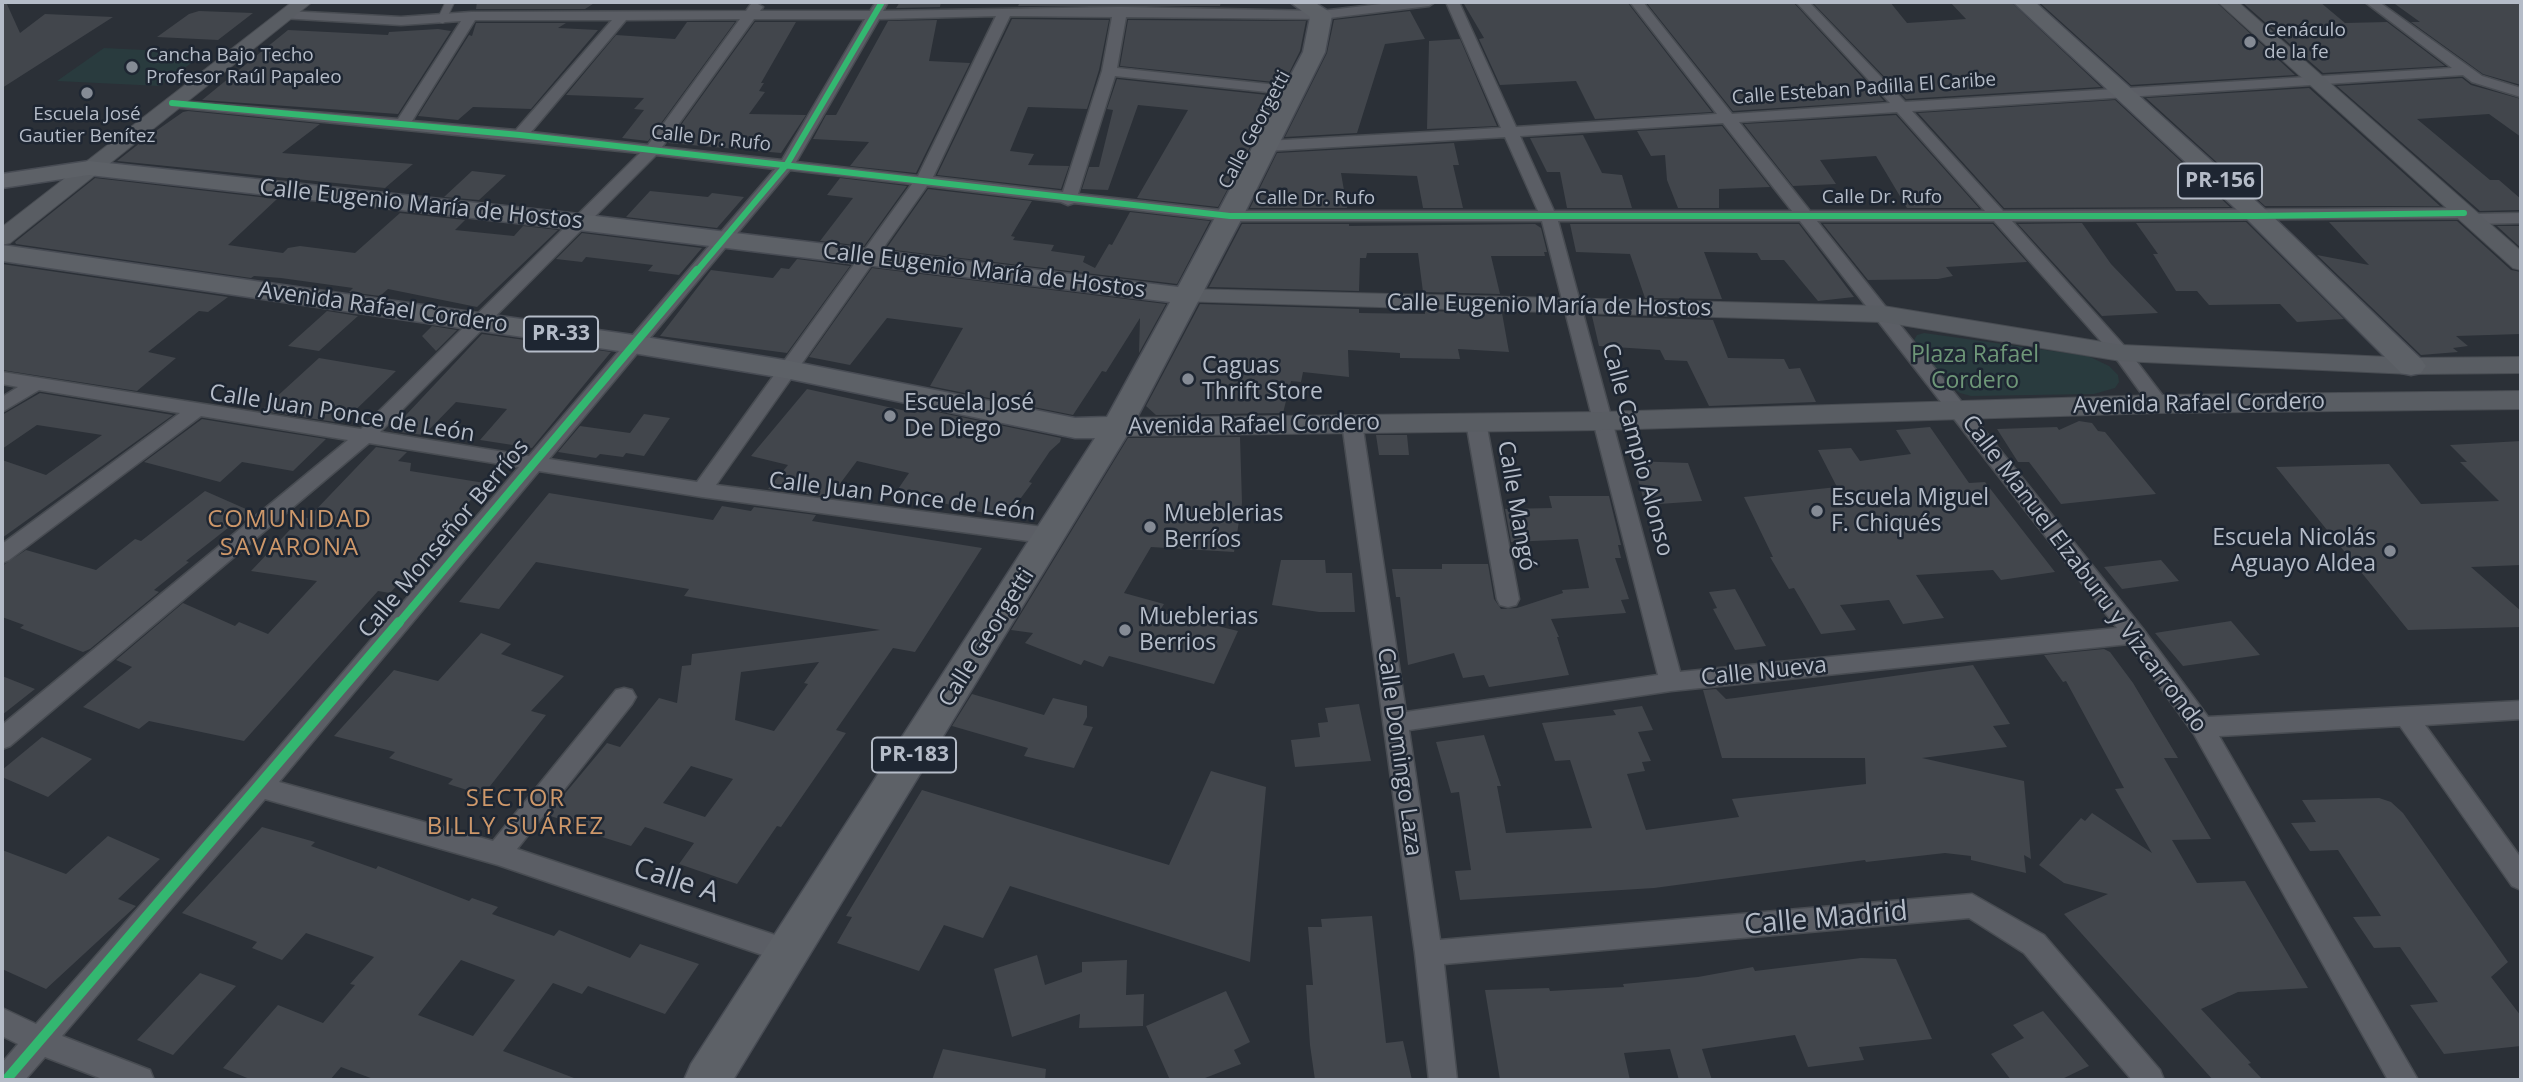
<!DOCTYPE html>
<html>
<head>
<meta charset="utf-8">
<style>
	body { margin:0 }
	#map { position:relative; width:2523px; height:1082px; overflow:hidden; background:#2b3037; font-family:"Open Sans",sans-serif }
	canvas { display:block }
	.frame { position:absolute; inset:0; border:4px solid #b5bcc8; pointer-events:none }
</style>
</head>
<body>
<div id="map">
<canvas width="2523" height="1082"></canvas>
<div class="frame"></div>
</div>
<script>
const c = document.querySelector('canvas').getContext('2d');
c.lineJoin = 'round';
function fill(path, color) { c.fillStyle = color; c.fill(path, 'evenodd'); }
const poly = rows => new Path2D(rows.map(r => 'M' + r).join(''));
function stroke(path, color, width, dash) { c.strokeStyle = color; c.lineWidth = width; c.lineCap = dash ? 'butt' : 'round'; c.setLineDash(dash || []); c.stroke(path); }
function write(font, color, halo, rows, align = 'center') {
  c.font = font + ' "Open Sans",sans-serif'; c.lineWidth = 5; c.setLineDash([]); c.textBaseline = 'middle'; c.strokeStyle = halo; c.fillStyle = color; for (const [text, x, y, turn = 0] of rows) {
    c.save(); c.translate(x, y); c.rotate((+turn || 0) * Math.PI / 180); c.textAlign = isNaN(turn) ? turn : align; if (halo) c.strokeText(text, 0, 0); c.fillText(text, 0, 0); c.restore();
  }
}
fill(poly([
	[104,48,205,53,160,86,57,81],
	[1924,333,2088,356,2109,366,2118,375,2119,382,2115,388,2094,394,1971,396,1960,393,1944,381,1914,340,1917,335]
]), '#293b3e');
fill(poly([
	[2,2,6,2,20,33,45,14,113,17,2,88],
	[477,2,596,2,585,9,476,9],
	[900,2,941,2,940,7,896,8],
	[1020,2,1221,2,1220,6,1018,6],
	[1544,2,1627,2,1712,112,1595,119,1576,81,1500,85,1479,39,1484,38,1464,4],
	[1646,2,1793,2,1884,101,1733,111],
	[1812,2,1890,2,1907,23,1966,19,1950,2,2011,2,2101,87,1906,99],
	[2039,2,2216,2,2295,75,2131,85],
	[2242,2,2320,2,2345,23,2387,22,2445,66,2323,73],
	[2468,2,2521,2,2521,85,2483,74,2411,22,2420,22,2395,4],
	[199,11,253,13,218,40,157,37,189,14],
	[1410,11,1425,39,1385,44,1357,133,1285,137,1327,53,1334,20],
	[1012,19,1109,20,1099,70,1087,109,1028,107,1010,151,1034,154,1028,165,1069,166,1061,189,937,175],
	[937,20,929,61,970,63,916,173,850,166,869,142,813,139,826,115,836,115,888,21],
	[1128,20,1306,21,1300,51,1284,83,1120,66],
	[687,22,735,22,648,141,622,138,644,110,634,109,644,98,566,95,616,35,675,39],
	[755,22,796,22,761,83,764,83,759,91,765,92,749,114,806,115,781,153,668,143],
	[476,23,566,23,558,28,598,30,531,109,473,107,458,120,418,116,469,35,472,36],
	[438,29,451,31,398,114,202,100,288,30,388,35,389,32],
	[1460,39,1497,126,1427,129,1429,41],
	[2462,78,2471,85,2521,99,2521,137,2489,114,2417,119,2490,180,2499,180,2521,199,2521,210,2480,211,2337,86],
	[1117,79,1277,96,1218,207,1137,198,1188,110,1138,105,1108,190,1082,189,1089,167,1099,167,1113,110,1107,109],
	[2309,88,2440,206,2265,206,2146,98],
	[2115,100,2230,207,2004,208,1918,113],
	[188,111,320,124,282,153,413,164,385,188,117,161,150,135,183,112],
	[1896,115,1979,208,1907,208,1876,156,1820,160,1836,184,1793,186,1744,124],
	[1722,126,1770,187,1719,189,1719,208,1678,208,1667,180,1665,155,1651,156,1637,131],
	[1583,135,1602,173,1622,175,1632,208,1567,208,1560,172,1547,172,1530,138],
	[1454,143,1459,165,1453,165,1463,208,1423,208,1417,176,1341,173,1347,208,1250,208,1277,153],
	[472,171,506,175,479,200,444,197],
	[95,178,277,199,228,245,283,253,288,248,300,246,355,253,400,213,465,220,455,230,514,236,523,226,558,230,477,307,388,289,380,296,349,292,353,288,281,278,254,276,251,278,16,244,15,242],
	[840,178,907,186,864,246,820,241,853,198,827,195],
	[928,189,1032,201,1011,236,1015,237,1013,240,1054,245,1051,251,1085,256,1083,262,1095,268,1109,244,1112,245,1130,212,1210,221,1177,284,886,249],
	[650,191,708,197,712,193,744,197,717,228,626,217],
	[2457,221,2511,270,2521,272,2521,334,2456,336,2468,346,2453,348,2458,352,2421,355,2317,255,2369,265,2329,222],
	[2246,222,2247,223,2344,319,2297,322,2280,304,2209,305,2197,291,2176,291,2153,254,2158,254,2136,223],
	[2082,223,2111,264,2158,313,2102,316,2018,224],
	[1242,224,1349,224,1349,226,1535,224,1541,228,1547,252,1544,252,1545,256,1491,256,1500,294,1423,292,1418,253,1367,253,1366,258,1360,258,1359,291,1209,287],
	[1570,224,1799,224,1854,297,1818,301,1784,260,1761,260,1757,253,1704,252,1722,299,1645,298,1630,254,1576,252],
	[1823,224,1993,224,2027,262,1946,267,1953,276,1938,279,1868,280],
	[2497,226,2521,226,2521,248],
	[582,233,702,248,679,275,648,271,653,265,586,257,582,262,556,259],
	[797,259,850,266,787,353,660,336,711,270,773,278,781,268,789,269],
	[2,264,228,297,208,312,199,311,148,352,176,358,137,391,2,370],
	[872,268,1166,304,1139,353,1140,318,1106,372,1102,371,1073,415,930,386,963,328,887,318,850,365,809,357],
	[1200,304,1359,309,1359,313,1425,314,1425,311,1502,313,1509,352,1458,349,1460,359,1400,358,1400,353,1348,350,1349,377,1303,372,1301,382,1291,381,1283,413,1156,415,1146,406],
	[327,311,358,316,319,351,288,346],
	[1592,316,1713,320,1728,358,1784,359,1789,369,1800,368,1816,402,1709,406,1687,361,1665,360,1660,350,1599,346],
	[432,326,457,330,436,351,422,336],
	[482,334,611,352,532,448,480,440,507,409,456,402,424,435,391,431],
	[319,358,396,371,342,423,261,411],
	[807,389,915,413,918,408,1061,438,1060,442,1050,451,1029,482,1032,483,1006,518,896,492,909,473,857,461,830,497,768,489,788,465,751,456],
	[40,393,173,415,2,538,2,460,46,475,102,435,37,425,2,449,2,415],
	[644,414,670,418,644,456,626,453,623,457,600,454,596,458,558,452,580,426,630,433],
	[202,419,244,426,326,439,293,471,242,462,220,482,144,462],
	[2079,421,2092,423,2098,431,2105,432,2156,494,2061,504,2029,462,2018,462,1997,429,2057,427,2059,430],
	[1930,427,1969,483,1985,482,2055,572,2001,580,1993,570,1916,575,1944,618,1903,624,1889,600,1840,605,1856,630,1821,634,1794,588,1789,589,1770,557,1773,557,1744,497,1837,487,1818,450,1851,448,1860,461,1911,454,1896,430],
	[1376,435,1407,435,1409,455,1379,455],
	[1240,437,1242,503,1234,552,1151,547,1124,593,1164,604,1159,612,1238,631,1214,684,1109,656,1103,667,1084,660,1081,665,1025,643,1033,633,1011,630,1128,438],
	[2521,441,2521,565,2471,567,2521,611,2521,627,2408,630,2276,467,2389,464,2421,504,2499,501,2460,462,2467,462,2450,445],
	[376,447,407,452,398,461,411,463,410,471,485,483,458,515,471,517,449,543,445,543,413,581,402,580,390,593,378,591,244,741,149,721,139,729,83,707,132,667,116,660,183,603,235,626,239,622,268,634,317,581,251,571,302,517,308,518],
	[1633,461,1688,463,1702,501,1645,505],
	[205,491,255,513,232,530,228,528,186,561,189,562,154,590,159,592,90,649,83,652,20,628,24,625,2,617,2,566,26,550,96,570,135,539,141,541],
	[549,493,713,520,722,506,751,511,754,507,816,515,812,521,982,548,915,652,893,648,836,730,846,733,781,827,777,826,737,884,679,864,694,843,645,827,631,846,589,833,592,829,547,815,607,743,620,747,659,698,677,703,682,666,691,665,692,654,880,630,684,596,689,589,536,562,499,609,459,602],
	[819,662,804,683,808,684,774,731,735,720,741,672],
	[691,766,733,779,705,817,663,803],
	[1549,496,1609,496,1621,545,1618,545,1621,558,1615,558,1629,599,1621,600,1626,613,1551,619,1559,637,1557,637,1569,675,1489,687,1484,675,1463,678,1454,653,1408,665,1400,597,1396,597,1392,569,1442,569,1442,564,1488,564,1494,599,1501,609,1517,608,1563,593,1562,590,1589,588,1578,539,1511,542,1505,509,1552,508],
	[1281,560,1325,560,1326,573,1352,573,1355,612,1319,612,1272,605],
	[2161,560,2179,581,2122,589,2104,567],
	[1735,589,1766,646,1735,650,1713,609,1717,608,1709,592],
	[2231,621,2260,655,2183,666,2155,633],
	[481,633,511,644,501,654,564,676,531,711,546,715,483,795,448,784,453,779,389,758,395,752,334,736,394,670,438,681],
	[2104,649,2110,652,2133,683,2178,758,2164,758,2211,839,2172,840,2197,883,2245,881,2308,988,2238,992,2201,1009,2251,1063,2248,1064,2263,1080,2213,1080,2064,914,2108,894,2064,883,2039,865,2081,818,2085,821,2092,813,2152,853,2115,789,2124,788,2066,681,2063,682,2044,655],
	[1973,665,2010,724,1993,726,2007,747,1922,758,2024,781,2031,859,2024,855,2026,873,1971,860,1971,856,1945,853,1866,862,1865,860,1654,888,1460,900,1455,871,1471,870,1459,792,1451,793,1436,742,1484,735,1501,786,1497,786,1506,833,1592,828,1570,760,1555,761,1542,723,1616,715,1613,710,1642,706,1653,730,1638,732,1651,761,1642,762,1645,771,1627,774,1646,830,1739,817,1732,799,1866,784,1865,758,1722,758,1703,690,1716,689,1726,699,1735,698],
	[2,676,35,689,2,715],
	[972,694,1044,715,1053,698,1087,706,1087,717,1083,725,1093,727,1074,768,1024,756,1028,748,952,726],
	[1359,704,1371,761,1295,767,1291,740,1320,737,1318,723,1328,722,1325,708],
	[42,737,92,759,48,797,2,777,2,770],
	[1211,771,1266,787,1250,962,1010,886,983,938,944,925,919,971,837,943,852,917,846,916,922,790,1169,865],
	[2379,798,2391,802,2403,813,2508,962,2491,977,2521,1016,2521,1046,2444,1054,2410,1005,2438,1002,2400,947,2374,948,2353,917,2381,916,2338,850,2310,851,2291,823,2316,822,2302,800],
	[262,827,315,842,311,846,376,869,378,866,469,901,472,898,498,907,492,914,554,936,559,930,630,958,640,944,699,964,665,1014,588,986,582,994,553,983,503,1051,574,1078,573,1080,376,1080,341,1067,330,1080,252,1080,223,1068,278,1005,323,1023,355,985,350,984,374,957,306,933,282,960,252,948,257,942,182,913],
	[461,960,515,980,473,1036,418,1015],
	[108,836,160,859,118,899,136,906,46,989,2,969,2,850,66,874],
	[1372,916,1386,1043,1403,1041,1412,1080,1315,1080,1310,1045,1306,985,1313,985,1308,927,1322,927,1321,919],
	[1037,955,1045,985,1082,972,1082,962,1127,960,1126,995,1144,994,1143,1026,1079,1028,1080,1014,1012,1037,994,969],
	[1861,958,1896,959,1932,1039,1859,1047,1864,1060,1808,1067,1795,1035,1702,1049,1712,1080,1679,1080,1670,1049,1624,1053,1630,1080,1500,1080,1485,990,1549,988,1550,991,1624,987,1623,984,1698,977,1753,967,1755,971],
	[200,973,236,986,173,1055,137,1040],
	[1226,991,1250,1042,1234,1050,1241,1064,1200,1080,1170,1080,1146,1026],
	[2043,1011,2089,1066,2060,1080,2011,1080,1991,1054,2024,1038,2013,1025],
	[943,1049,1046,1069,1045,1080,932,1080]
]), '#42464c');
const lane = poly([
	[442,19,450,2]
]);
const street = poly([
	[876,2,888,2,883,11,1120,7,1321,11,1398,2,1435,2,1429,6,1321,19,1126,17,1117,68,1296,87,1303,91,1296,95,1115,76,1078,194,1230,211,1538,211,1505,137,1266,151,1258,146,1266,141,1501,128,1446,2,1459,2,1516,127,1717,114,1630,2,1643,2,1732,114,1890,103,1796,2,1809,2,1905,102,2452,68,2365,2,2379,2,2482,76,2521,88,2521,97,2472,82,2463,75,1912,111,2003,211,2464,208,2470,210,2471,214,2521,213,2521,223,2471,224,2465,222,2464,218,2012,221,2127,349,2169,404,2166,408,2159,410,2152,408,2115,357,1994,221,1817,221,2143,629,2208,717,2521,701,2521,719,2425,725,2521,858,2521,890,2512,886,2400,726,2219,736,2418,1080,2388,1080,2194,734,2129,644,1671,691,1409,730,1440,940,1972,894,2044,935,2160,1070,2164,1080,2132,1080,2024,953,1969,918,1444,964,1457,1080,1429,1080,1415,953,1342,423,1345,418,1359,418,1362,423,1406,712,1658,675,1542,221,1230,221,1074,203,1068,205,1061,202,927,186,716,485,1051,528,1058,531,1061,536,1058,541,1051,544,702,497,539,471,279,782,493,841,616,690,624,688,632,690,636,697,632,704,517,849,799,943,802,952,799,961,789,964,498,865,265,799,62,1036,150,1070,154,1080,105,1080,45,1057,25,1080,2,1080,2,1063,18,1044,2,1036,2,1008,36,1024,251,780,519,467,369,443,10,746,2,749,2,725,348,440,201,416,9,560,2,563,2,544,180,413,39,390,2,412,2,397,18,387,2,384,2,372,361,429,640,153,172,107,165,103,167,100,398,119,461,21,401,25,281,18,281,12,286,11,401,17,471,12,746,11,751,4,756,3,763,7,760,11,870,11,876,2],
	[996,16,918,176,796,162,879,19,996,16],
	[1010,16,1112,17,1102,71,1063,192,933,177,1010,16],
	[740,19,648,145,531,132,626,20,740,19],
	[754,19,865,19,782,160,662,147,754,19],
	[475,20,612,20,516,130,412,121,475,20],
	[1897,112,1985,211,1810,211,1739,122,1897,112],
	[1723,123,1792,211,1554,211,1520,136,1723,123],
	[656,155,775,169,529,456,380,432,656,155],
	[790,170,912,184,697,482,549,459,790,170],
	[1558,221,1800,221,2117,628,1680,672,1558,221],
	[1476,416,1483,418,1486,422,1519,599,1516,605,1508,607,1500,605,1497,599,1466,422,1469,418,1476,416]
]);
const secondary = poly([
	[292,2,312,2,10,243,2,245,2,227,292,2],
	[2218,2,2238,2,2521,251,2521,270,2513,268,2218,2],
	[1187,289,1883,306,2121,345,2411,358,2521,357,2521,373,2411,374,2121,361,1883,322,1178,301,1175,296,1178,291,1187,289],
	[2521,391,2521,409,2159,413,1602,430,1117,436,1107,433,1103,427,1107,421,1117,418,1602,412,2159,395,2521,391]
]);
const primary = poly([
	[1290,2,1314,2,1328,11,1332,15,1325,52,1243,216,1132,427,733,1080,684,1080,691,1064,1095,438,1075,438,790,379,633,353,2,261,2,245,633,335,790,361,1075,418,1107,417,1170,302,579,230,89,175,2,188,2,174,89,161,579,214,1178,287,1303,52,1310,17,1290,2],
	[2013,2,2035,2,2267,211,2421,359,2426,366,2421,373,2411,375,2401,373,2249,221,2013,2]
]);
stroke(lane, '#484c52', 10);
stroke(street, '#484c52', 3);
stroke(secondary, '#484c52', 2);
stroke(primary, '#484c54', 3);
stroke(lane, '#5b5e65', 8);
fill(street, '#5b5e65');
fill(secondary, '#595d63');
fill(primary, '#5d6167');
stroke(poly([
	[172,103,520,135,1230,216,2258,216,2464,213],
	[696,272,787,164,882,2]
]), '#33b770', 6);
stroke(poly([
	[398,624,697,270]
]), '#33b770', 8);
stroke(poly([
	[6,1080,399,622]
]), '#33b770', 10);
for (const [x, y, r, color] of [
	[2250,42,7,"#858b95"],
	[132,67,7,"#858b95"],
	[87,93,7,"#858b95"],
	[1188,379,7,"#858b95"],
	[890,416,7,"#858b95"],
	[1817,511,7,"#858b95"],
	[1150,527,7,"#858b95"],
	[2390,551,7,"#858b95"],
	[1125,630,7,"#858b95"]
]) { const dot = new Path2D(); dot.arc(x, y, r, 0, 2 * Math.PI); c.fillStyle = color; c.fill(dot); stroke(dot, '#1e2632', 2.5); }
write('19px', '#b5bcc8', '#1e2632', [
	["Cenáculo",2264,31],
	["de la fe",2264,53],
	["Cancha Bajo Techo",146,56],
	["Profesor Raúl Papaleo",146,78],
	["Escuela José",87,115,"center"],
	["Gautier Benítez",87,137,"center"]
], 'left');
write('19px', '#b5bcc8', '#1e2632', [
	["Calle Esteban Padilla El Caribe",1864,89,-4],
	["Calle Georgetti",1255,130,-62],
	["Calle Dr. Rufo",711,139,6],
	["Calle Dr. Rufo",1882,198],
	["Calle Dr. Rufo",1315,199]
]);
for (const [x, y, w] of [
	[2220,181,84],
	[561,334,74],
	[914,755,84]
]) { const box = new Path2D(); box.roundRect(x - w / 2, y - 17.5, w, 35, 5); c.fillStyle = '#1e2632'; c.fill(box); stroke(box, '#b5bcc8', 2); }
write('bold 21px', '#b5bcc8', null, [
	["PR-156",2220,181],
	["PR-33",561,334],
	["PR-183",914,755]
]);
write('23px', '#b5bcc8', '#1e2632', [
	["Calle Eugenio María de Hostos",421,205,6],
	["Calle Eugenio María de Hostos",984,271,7],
	["Calle Eugenio María de Hostos",1549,306,1],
	["Avenida Rafael Cordero",383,308,8],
	["Avenida Rafael Cordero",2199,404,-1],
	["Calle Juan Ponce de León",342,414,9],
	["Avenida Rafael Cordero",1254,425,-1],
	["Calle Campio Alonso",1637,450,75],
	["Calle Juan Ponce de León",902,497,7],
	["Calle Mangó",1516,506,80],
	["Calle Monseñor Berríos",444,539,-50],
	["Calle Manuel Elzaburu y Vizcarrondo",2084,574,53],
	["Calle Georgetti",987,638,-58],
	["Calle Nueva",1764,672,-6],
	["Calle Domingo Laza",1399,752,82]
]);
write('23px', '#6e9778', '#1e2632', [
	["Plaza Rafael",1975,355],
	["Cordero",1975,381]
]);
write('23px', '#b5bcc8', '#1e2632', [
	["Caguas",1202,366],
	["Thrift Store",1202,392],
	["Escuela José",904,403],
	["De Diego",904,429],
	["Escuela Miguel",1831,498],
	["F. Chiqués",1831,524],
	["Mueblerias",1164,514],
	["Berríos",1164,540],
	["Escuela Nicolás",2376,538,"right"],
	["Aguayo Aldea",2376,564,"right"],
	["Mueblerias",1139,617],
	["Berrios",1139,643]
], 'left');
c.letterSpacing = '2px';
write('24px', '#ce986a', '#1e2632', [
	["COMUNIDAD",290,520],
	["SAVARONA",290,548],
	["SECTOR",516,799],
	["BILLY SUÁREZ",516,827]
]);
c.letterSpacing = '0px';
write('28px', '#b5bcc8', '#1e2632', [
	["Calle A",676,881,18],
	["Calle Madrid",1826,919,-5]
]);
</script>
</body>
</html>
